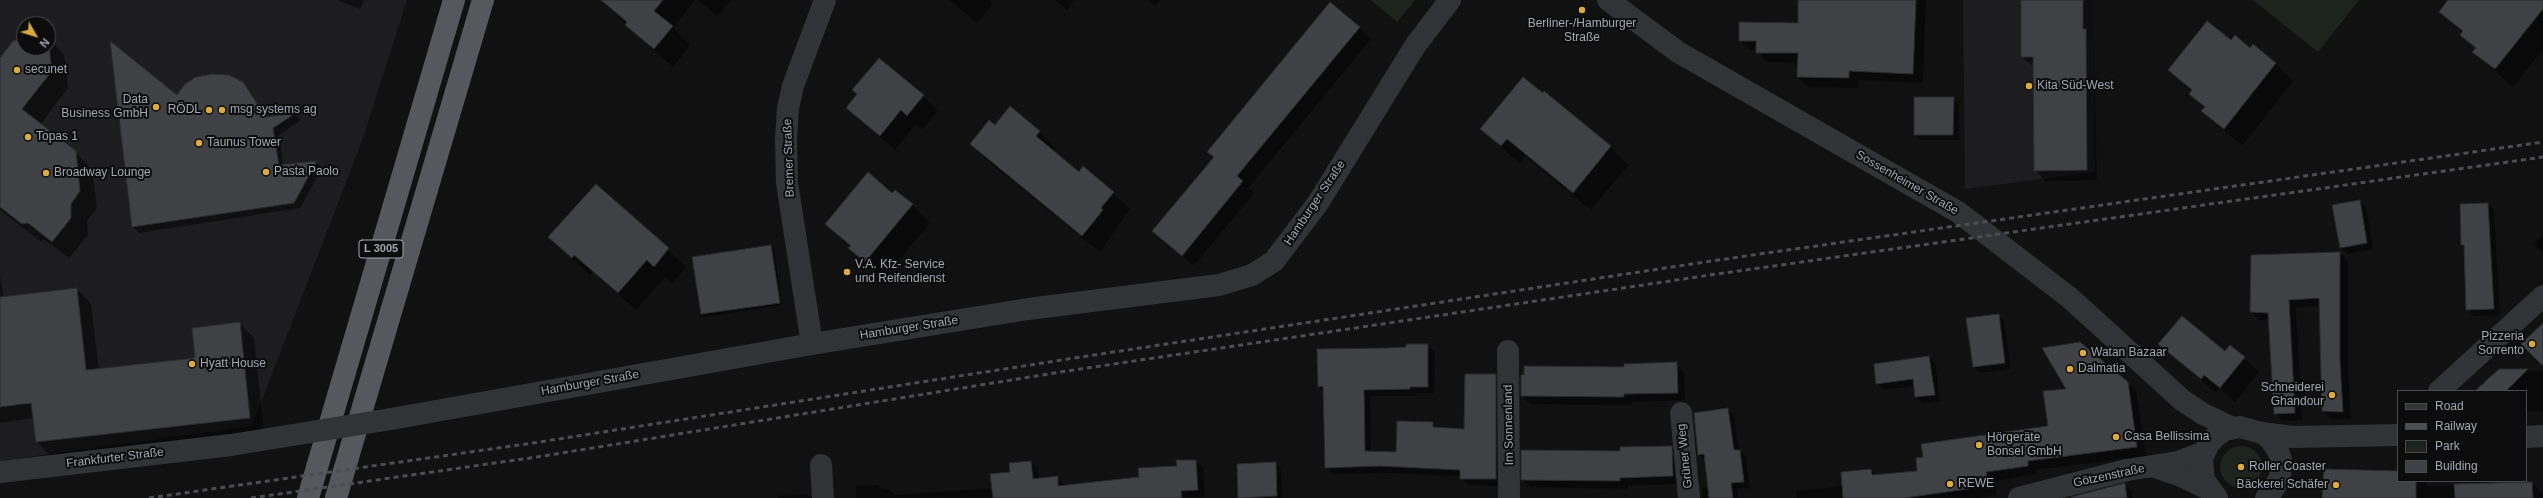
<!DOCTYPE html>
<html>
<head>
<meta charset="utf-8">
<style>
	body { margin:0 }
	#map { position:relative; width:2543px; height:498px; overflow:hidden; background:#111112; font-family:Arial,sans-serif }
	canvas { display:block }
	.legend { position:absolute; left:2397px; top:390px; width:130px; height:92px; box-sizing:border-box; background:#0c0c0d; border:1px solid #484a4f; margin:0; padding:5px 7px; list-style:none; font-size:12px; color:#a3a7b1 }
	.legend li { display:flex; align-items:center; gap:8px; height:20px }
	.legend b { width:20px; border:1px solid #484a4f }
	.north { position:absolute; left:16px; top:16px; width:40px; height:40px; box-sizing:border-box; background:#0c0c0d; border:1px solid #484a4f; border-radius:50%; rotate:129deg; font-size:11px; font-weight:700; line-height:16px; text-align:center; color:#a3a7b1 }
	.north::after { content:''; display:block; margin:auto; width:14px; height:18px; background:#dcaa3e; clip-path:polygon(50% 0,100% 100%,50% 72%,0 100%) }
</style>
</head>
<body>
<div id="map">
<canvas width="2543" height="498"></canvas>
<ul class="legend">
<li><b style="height:5px;background:#323336"></b>Road</li>
<li><b style="height:5px;background:#4b4d51"></b>Railway</li>
<li><b style="height:11px;background:#1d241e"></b>Park</li>
<li><b style="height:11px;background:#404145"></b>Building</li>
</ul>
<div class="north">N</div>
</div>
<script>
const c = document.querySelector('canvas').getContext('2d');
c.lineJoin = 'round';
function fill(path, color) { c.fillStyle = color; c.fill(path, 'evenodd'); }
const poly = rows => new Path2D(rows.map(r => 'M' + r).join(''));
function stroke(path, color, width, dash) { c.strokeStyle = color; c.lineWidth = width; c.lineCap = dash ? 'butt' : 'round'; c.setLineDash(dash || []); c.stroke(path); }
function write(font, color, halo, rows, align = 'center') {
  c.font = font + ' Arial,sans-serif'; c.lineWidth = 4; c.setLineDash([]); c.textBaseline = 'middle'; c.strokeStyle = halo; c.fillStyle = color; for (const [text, x, y, turn = 0] of rows) {
    c.save(); c.translate(x, y); c.rotate((+turn || 0) * Math.PI / 180); c.textAlign = isNaN(turn) ? turn : align; if (halo) c.strokeText(text, 0, 0); c.fillText(text, 0, 0); c.restore();
  }
}
fill(poly([
	[0,0,407,0,362,141,252,426,0,461],
	[24,24,48,24,48,48,24,48],
	[1963,0,2093,0,2095,172,1965,189]
]), '#1d1d1f');
fill(poly([
	[1371,0,1415,0,1397,22],
	[2253,0,2359,0,2318,52],
	'2220 467a21 21 0 1 1 42 0a21 21 0 1 1-42 0Z'
]), '#1d241e');
fill(poly([
	[337,0,364,0,360,9],
	[610,0,695,0,673,28,690,45,673,67,626,25,607,4],
	[698,0,731,0,717,16],
	[949,0,990,0,993,3,977,23],
	[1055,0,1074,0,1067,10],
	[1148,0,1160,0,1156,6],
	[1799,0,1926,0,1923,83,1858,80,1858,88,1808,87,1798,77,1799,63,1767,62,1757,50,1750,50,1740,40,1799,24],
	[2022,0,2093,0,2097,180,2045,181,2035,170,2034,67,2022,57],
	[2450,0,2543,1,2543,49,2513,87,2474,52,2476,49,2461,35,2463,33,2440,12],
	[1359,28,1371,39,1248,188,1254,193,1194,266,1154,231],
	[48,38,64,54,68,88,40,125,75,152,92,169,97,208,87,221,88,235,69,258,45,240,40,241,0,210,0,59,24,40,24,48,48,48],
	[2250,49,2275,63,2293,81,2242,146,2203,111,2204,108,2190,94,2192,92,2169,70],
	[243,82,268,118,295,114,301,120,279,135,283,165,316,162,322,168,300,208,139,233,133,226,177,96],
	[1545,93,1610,147,1628,165,1591,210,1525,156,1519,163,1481,129],
	[923,96,938,111,922,130,916,124,895,150,847,108],
	[1953,98,1959,104,1959,140,1921,140,1915,134],
	[995,126,1039,132,1056,148,1053,152,1079,173,1113,193,1130,209,1100,252,988,161,971,144],
	[596,185,686,267,672,284,665,277,636,310,593,272,590,275,549,237],
	[893,194,912,205,930,223,883,279,826,224],
	[2359,201,2366,207,2373,249,2347,254,2341,248],
	[2488,204,2494,210,2500,315,2474,316,2467,310,2465,248,2462,245],
	[2543,235,2543,253,2534,244],
	[771,246,774,249,782,305,705,317,702,314],
	[2340,253,2348,262,2348,370,2351,419,2331,419,2323,411,2320,306,2296,307,2302,420,2283,421,2275,413,2270,320,2259,320,2251,312],
	[0,276,4,298,77,289,91,304,99,370,196,359,239,323,254,338,264,433,51,456,37,442,34,418,0,423],
	[1998,315,2004,321,2011,369,1980,373,1974,367],
	[2160,344,2225,352,2230,346,2259,372,2235,402,2219,388,2216,393],
	[1428,345,1435,352,1434,393,1416,393,1416,396,1370,396,1371,452,1397,453,1433,423,1438,429,1465,430,1495,375,1502,382,1503,486,1468,485,1461,476,1388,473,1333,474,1326,467,1324,392,1319,386,1387,349],
	[1929,357,1935,363,1940,401,1922,403,1916,397,1915,386,1883,390,1877,384],
	[1676,363,1684,372,1685,400,1632,402,1632,405,1530,404,1522,396,1625,368],
	[2499,370,2543,371,2543,411,2526,411,2526,391,2477,391],
	[2127,382,2136,391,2146,456,2036,470,2037,474,1994,481,1997,495,1977,498,1797,498,1796,491,1843,486,1871,470,1877,476,1918,472,2049,427],
	[1727,409,1734,415,1739,451,1746,457,1750,488,1737,489,1738,498,1702,498,1702,488,1709,487,1706,461,1699,455,1695,414],
	[1671,447,1679,455,1681,484,1628,485,1628,489,1530,487,1522,479,1621,452],
	[1196,461,1203,468,1205,497,856,498,856,486,877,485,882,489,889,489,895,495,993,488,1011,473,1031,462,1038,469,1039,479,1057,477,1065,486,1140,477],
	[1275,463,1281,470,1282,498,1239,497],
	[2398,472,2398,481,2424,481,2429,486,2532,483,2543,494,2543,498,2323,498],
	[2125,485,2132,491,2133,498,2073,498],
	[807,494,811,498,778,498,778,496]
]), '#0007');
const building = poly([
	[601,0,663,0,654,11,673,26,654,49,625,25,627,22,601,0],
	[1798,0,1916,0,1913,74,1849,71,1849,78,1797,77,1798,53,1756,53,1756,41,1739,41,1739,22,1798,23,1798,0],
	[2021,0,2083,0,2083,29,2086,29,2087,170,2034,171,2033,57,2021,57,2021,0],
	[2448,0,2543,0,2543,9,2495,69,2472,52,2476,48,2460,35,2463,31,2439,12,2448,0],
	[1330,2,1360,27,1237,176,1243,181,1182,256,1152,231,1214,157,1207,152,1330,2],
	[2207,21,2231,40,2235,35,2250,48,2253,44,2276,63,2224,129,2201,111,2205,107,2189,94,2192,90,2168,70,2207,21],
	[48,38,52,71,22,109,76,151,80,191,71,204,71,218,52,242,28,223,22,224,0,207,0,58,13,41,24,39,24,48,48,48,48,38],
	[110,41,177,95,185,84,196,77,212,74,229,75,243,82,266,117,296,113,273,128,279,165,317,161,294,203,132,227,110,41],
	[879,58,924,95,907,116,901,110,880,136,846,108,857,94,852,90,879,58],
	[1523,77,1543,93,1544,91,1611,146,1573,193,1507,139,1501,146,1480,129,1523,77],
	[1914,97,1954,97,1953,135,1914,135,1914,97],
	[1010,106,1040,131,1036,136,1079,172,1083,166,1114,192,1101,208,1103,210,1082,236,970,144,989,120,995,125,1010,106],
	[868,172,892,193,895,190,913,204,865,262,848,248,851,246,825,224,868,172],
	[596,184,669,248,654,267,647,260,618,293,574,255,572,258,548,237,596,184],
	[2360,200,2367,243,2340,248,2332,205,2360,200],
	[2488,203,2494,309,2466,310,2464,245,2461,245,2460,204,2488,203],
	[771,245,780,303,701,314,692,257,771,245],
	[2340,252,2340,361,2343,412,2322,411,2319,298,2289,300,2295,413,2274,414,2268,313,2250,312,2251,255,2340,252],
	[77,288,86,370,195,358,192,328,240,322,250,418,36,442,31,403,0,407,0,297,77,288],
	[1999,314,2005,363,1973,367,1966,318,1999,314],
	[2182,316,2225,351,2230,345,2245,357,2220,388,2204,375,2201,379,2158,344,2182,316],
	[2543,323,2543,366,2521,344,2543,323],
	[2080,342,2128,382,2137,447,2028,461,2028,466,1986,472,1989,486,1904,498,1843,498,1841,472,1871,469,1872,475,1917,471,1916,458,1923,457,1921,444,2048,426,2043,391,2066,389,2042,348,2080,342],
	[1406,344,1428,344,1428,387,1410,387,1410,389,1364,390,1365,451,1396,452,1397,421,1433,422,1433,427,1464,429,1465,374,1496,374,1496,479,1460,479,1460,470,1380,466,1325,468,1323,386,1318,387,1317,349,1387,348,1406,347,1406,344],
	[1929,356,1935,395,1915,397,1913,379,1876,384,1874,364,1929,356],
	[1677,362,1678,393,1624,394,1624,397,1521,396,1521,375,1524,375,1524,366,1624,367,1624,364,1677,362],
	[2499,369,2528,369,2506,391,2475,391,2499,369],
	[1728,408,1734,450,1740,450,1744,482,1731,483,1733,498,1709,498,1704,454,1698,455,1694,413,1728,408],
	[1672,446,1673,476,1620,478,1620,481,1521,480,1521,450,1620,451,1620,447,1672,446],
	[1176,460,1196,460,1198,490,1181,491,1182,498,993,498,990,474,1010,472,1009,463,1031,461,1033,479,1058,476,1058,486,1139,477,1138,468,1177,466,1176,460],
	[1276,462,1277,496,1238,498,1237,464,1276,462],
	[2324,469,2398,471,2398,481,2416,481,2416,498,2322,498,2324,469],
	[2532,482,2533,498,2455,498,2454,484,2532,482],
	[2125,483,2127,498,2071,498,2071,497,2125,483]
]);
fill(building, '#404145');
stroke(building, '#2b2b2e', 1);
stroke(poly([
	[812,344,787,183,786,139,788,108,793,86,825,0],
	[1508,351,1509,498],
	[1681,413,1689,498],
	[821,465,823,498],
	[2155,467,2179,475,2208,489],
	[2019,498,2127,470,2178,462,2204,452]
]), '#323336', 22);
stroke(poly([
	[1608,0,1678,52,1958,212,2070,298,2182,400,2203,414,2233,428],
	[2439,391,2543,296],
	[391,419,812,344,1028,309,1219,285,1252,275,1274,261,1318,203,1415,46,1450,0],
	[2262,433,2293,437,2398,435],
	[2526,437,2543,436],
	[0,472,231,445],
	[2217,498,2204,480,2202,459,2208,445,2215,437,2225,430,2240,427,2262,433,2270,439,2278,451,2281,460,2280,477,2273,490,2266,498]
]), '#323336', 22);
stroke(poly([
	[308,498,454,0],
	[336,498,483,0]
]), '#56585e', 22);
stroke(poly([
	[149,498,533,443,1068,359,1718,260,2543,142],
	[251,498,537,457,1067,371,1717,274,2543,157]
]), '#4b4d51', 3, [5, 4]);
stroke(poly([
	[231,445,391,419]
]), '#323336', 22);
for (const [x, y, r, color] of [
	[1582,10,4,"#dcaa3e"],
	[17,70,4,"#dcaa3e"],
	[2029,86,4,"#dcaa3e"],
	[156,107,4,"#dcaa3e"],
	[209,110,4,"#dcaa3e"],
	[222,110,4,"#dcaa3e"],
	[28,137,4,"#dcaa3e"],
	[199,143,4,"#dcaa3e"],
	[266,172,4,"#dcaa3e"],
	[46,173,4,"#dcaa3e"],
	[847,272,4,"#dcaa3e"],
	[2532,344,4,"#dcaa3e"],
	[2083,353,4,"#dcaa3e"],
	[192,364,4,"#dcaa3e"],
	[2070,369,4,"#dcaa3e"],
	[2332,395,4,"#dcaa3e"],
	[2116,437,4,"#dcaa3e"],
	[1979,445,4,"#dcaa3e"],
	[2241,467,4,"#dcaa3e"],
	[1950,484,4,"#dcaa3e"],
	[2336,485,4,"#dcaa3e"]
]) { const dot = new Path2D(); dot.arc(x, y, r, 0, 2 * Math.PI); c.fillStyle = color; c.fill(dot); stroke(dot, '#0c0c0d', 1.5); }
for (const [x, y, w] of [
	[381,249,44]
]) { const box = new Path2D(); box.roundRect(x - w / 2, y - 9, w, 18, 3); c.fillStyle = '#0c0c0d'; c.fill(box); stroke(box, '#a3a7b1', 1); }
write('bold 11px', '#a3a7b1', null, [
	["L 3005",381,249]
]);
write('12px', '#a3a7b1', '#0c0c0d', [
	["Berliner-/Hamburger",1582,24,"center"],
	["Straße",1582,38,"center"],
	["secunet",25,70],
	["Kita Süd-West",2037,86],
	["Data",148,100,"right"],
	["Business GmbH",148,114,"right"],
	["RÖDL",201,110,"right"],
	["msg systems ag",230,110],
	["Topas 1",36,137],
	["Taunus Tower",207,143],
	["Pasta Paolo",274,172],
	["Broadway Lounge",54,173],
	["V.A. Kfz- Service",855,265],
	["und Reifendienst",855,279],
	["Pizzeria",2524,337,"right"],
	["Sorrento",2524,351,"right"],
	["Watan Bazaar",2091,353],
	["Hyatt House",200,364],
	["Dalmatia",2078,369],
	["Schneiderei",2324,388,"right"],
	["Ghandour",2324,402,"right"],
	["Casa Bellissima",2124,437],
	["Hörgeräte",1987,438],
	["Bonsel GmbH",1987,452],
	["Roller Coaster",2249,467],
	["REWE",1958,484],
	["Bäckerei Schäfer",2328,485,"right"]
], 'left');
write('12px', '#a3a7b1', '#0c0c0d', [
	["Bremer Straße",789,158,-92],
	["Sossenheimer Straße",1907,183,30],
	["Hamburger Straße",1315,203,-56],
	["Hamburger Straße",909,328,-9],
	["Hamburger Straße",590,383,-10],
	["Im Sonnenland",1509,425,-91],
	["Grüner Weg",1685,456,-96],
	["Frankfurter Straße",115,458,-7],
	["Götzenstraße",2109,476,-12]
]);
</script>
</body>
</html>
